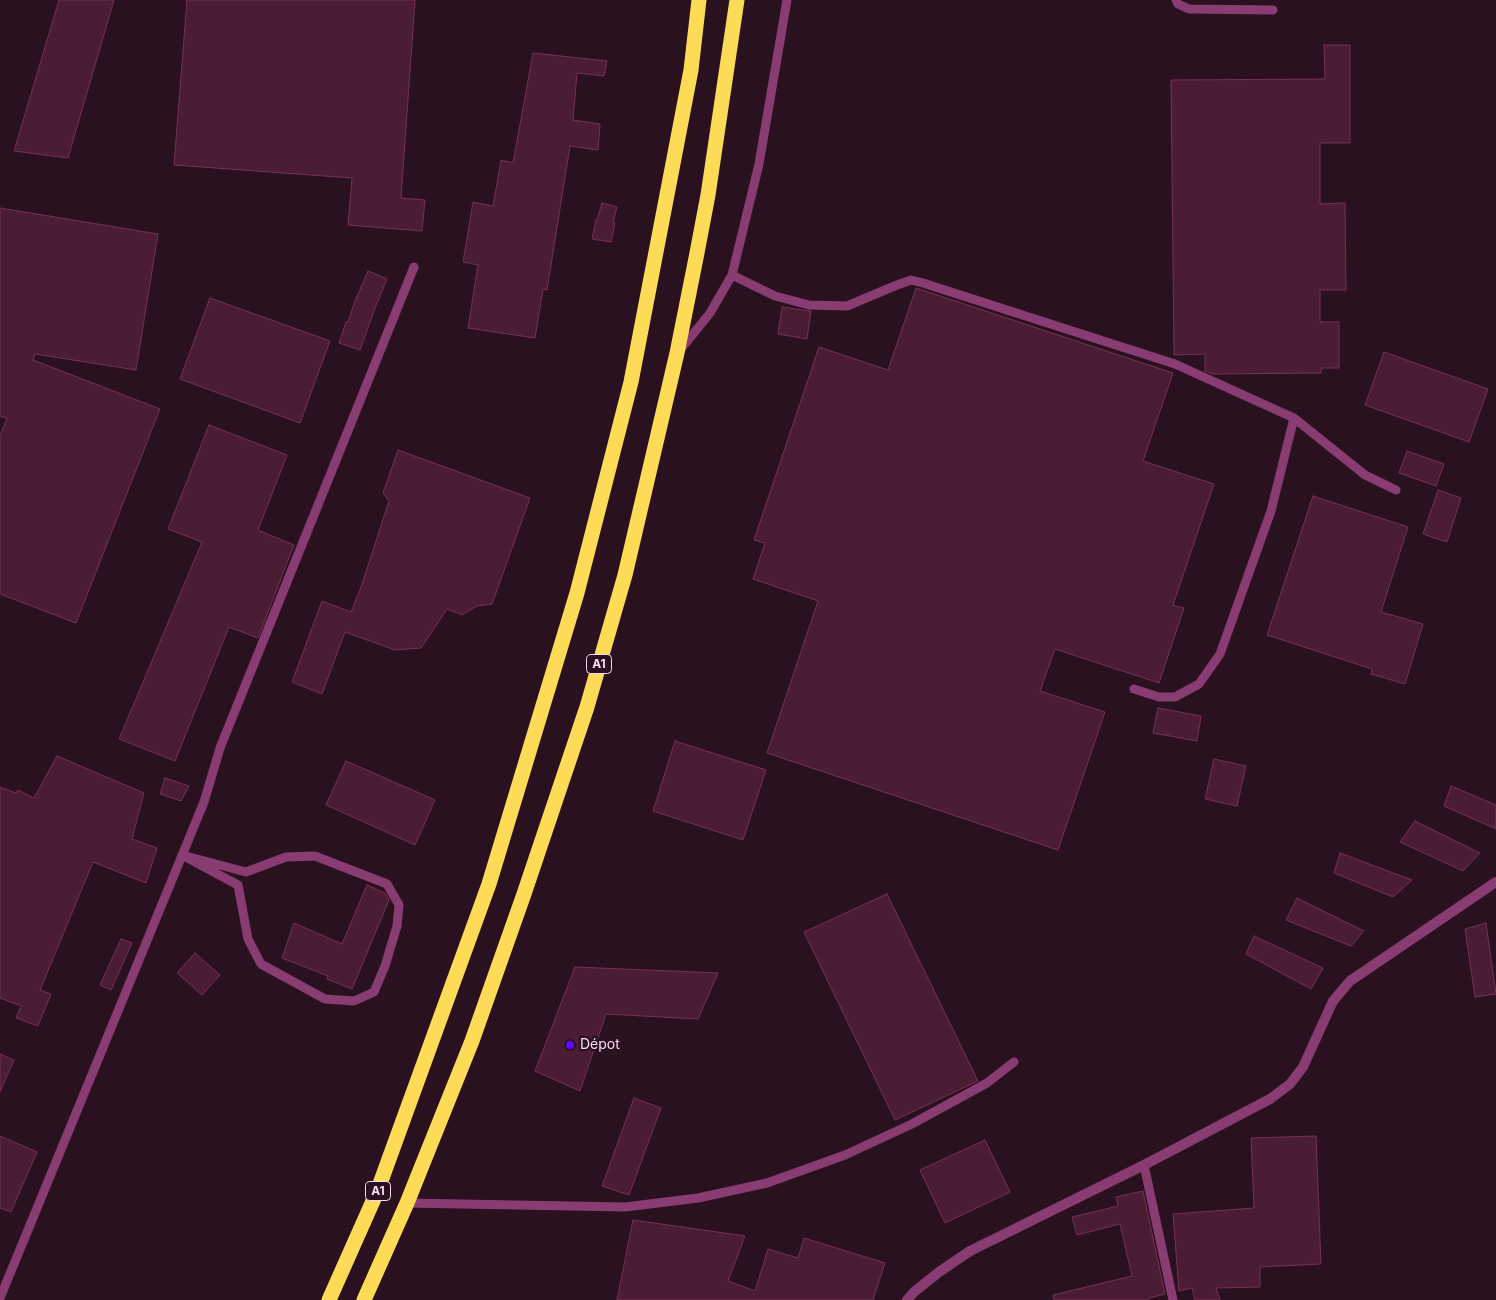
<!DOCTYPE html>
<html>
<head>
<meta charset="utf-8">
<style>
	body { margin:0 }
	canvas { display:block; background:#2a111f }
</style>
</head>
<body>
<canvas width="1496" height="1300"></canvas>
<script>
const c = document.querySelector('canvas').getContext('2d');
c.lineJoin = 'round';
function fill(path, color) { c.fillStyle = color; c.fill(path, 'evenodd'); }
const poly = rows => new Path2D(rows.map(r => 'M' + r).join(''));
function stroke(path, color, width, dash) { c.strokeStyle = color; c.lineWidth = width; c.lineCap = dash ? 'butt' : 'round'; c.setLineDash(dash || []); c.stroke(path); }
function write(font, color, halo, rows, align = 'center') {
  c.font = font + ' Inter,sans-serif'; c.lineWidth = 4.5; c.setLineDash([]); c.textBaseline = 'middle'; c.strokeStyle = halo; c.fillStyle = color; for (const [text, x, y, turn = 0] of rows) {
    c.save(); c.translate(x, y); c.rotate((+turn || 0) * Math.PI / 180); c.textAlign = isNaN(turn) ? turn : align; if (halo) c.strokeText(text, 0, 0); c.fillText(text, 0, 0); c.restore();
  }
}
const building = poly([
	[59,0,114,0,68,158,14,151,59,0],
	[187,0,415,0,401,198,425,200,422,231,348,225,352,178,174,165,187,0],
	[1324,45,1350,45,1350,143,1320,143,1320,204,1345,203,1346,290,1320,290,1320,322,1339,322,1339,368,1321,368,1321,373,1213,374,1205,371,1205,354,1174,355,1171,80,1325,79,1324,45],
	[533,53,607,61,604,76,577,73,573,120,600,124,598,150,570,146,547,290,543,289,535,338,468,328,478,265,463,262,473,202,493,206,501,160,513,163,533,53],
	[602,203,617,207,613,223,615,223,611,242,592,239,596,219,597,220,602,203],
	[0,208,158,234,136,370,35,354,33,360,160,409,76,623,0,594,0,436,7,418,0,416,0,208],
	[368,271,387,279,375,308,360,350,339,343,346,322,348,322,355,301,368,271],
	[916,288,1173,373,1143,461,1214,484,1173,605,1184,608,1159,683,1055,649,1040,691,1105,712,1058,850,767,753,818,601,753,579,765,543,754,540,819,347,888,370,916,288],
	[210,298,330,341,300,423,180,379,210,298],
	[782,307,811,311,807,339,778,334,782,307],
	[1384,352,1488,389,1469,442,1365,405,1384,352],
	[209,425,287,455,258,530,294,545,258,638,229,627,175,761,119,739,202,542,168,529,209,425],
	[398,450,530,498,492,604,477,606,462,615,447,609,421,648,395,650,345,632,322,694,292,682,322,601,351,612,361,587,389,501,383,493,398,450],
	[1407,451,1444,464,1436,486,1399,473,1407,451],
	[1438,490,1461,498,1447,542,1423,534,1438,490],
	[1313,496,1408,527,1381,612,1423,624,1405,684,1371,674,1372,669,1267,635,1313,496],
	[1158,708,1201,716,1197,741,1153,733,1158,708],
	[675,741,766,770,743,840,653,811,675,741],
	[57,756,144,793,132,839,157,848,146,883,93,862,40,990,51,994,38,1026,16,1018,21,1006,0,998,0,787,16,793,18,790,34,798,57,756],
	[1214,759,1246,766,1237,806,1205,799,1214,759],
	[346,761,435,800,415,845,326,805,346,761],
	[165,778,189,786,181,801,160,794,165,778],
	[1451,786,1496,805,1496,829,1444,806,1451,786],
	[1415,821,1480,853,1463,871,1400,842,1415,821],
	[1340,853,1412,880,1393,897,1334,873,1340,853],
	[367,885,385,893,389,900,352,989,327,979,328,976,282,958,294,923,342,944,367,885],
	[887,894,978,1081,895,1120,804,932,887,894],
	[1297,898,1364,931,1351,946,1286,920,1297,898],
	[1486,923,1496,994,1475,997,1465,929,1486,923],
	[1254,936,1323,968,1311,989,1246,954,1254,936],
	[121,939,132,943,111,990,100,985,121,939],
	[195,953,220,975,202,995,177,973,195,953],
	[575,967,718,973,698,1019,606,1014,580,1091,535,1071,575,967],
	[0,1054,14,1060,0,1092,0,1054],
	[634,1098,661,1108,629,1195,602,1186,634,1098],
	[0,1136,37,1152,11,1212,0,1208,0,1136],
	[1316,1136,1321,1264,1260,1267,1260,1287,1216,1288,1220,1300,1195,1300,1192,1288,1179,1291,1173,1214,1254,1208,1251,1138,1316,1136],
	[985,1140,1010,1192,945,1223,920,1170,985,1140],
	[1143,1191,1165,1294,1149,1298,1149,1300,1054,1300,1053,1295,1132,1276,1120,1224,1077,1235,1072,1217,1118,1206,1116,1197,1143,1191],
	[633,1220,745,1236,728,1281,755,1291,768,1249,798,1258,804,1238,885,1263,873,1300,617,1300,633,1220]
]);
fill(building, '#4b1d35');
stroke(building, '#772f55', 1);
stroke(poly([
	[1176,0,1178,4,1189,9,1273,10],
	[732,275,775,296,809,305,847,306,897,285,911,280,923,283,1175,364,1294,418,1271,511,1220,654,1199,684,1175,697,1159,697,1134,689],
	[681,349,710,313,732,275,759,164,787,0],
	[1294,418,1365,475,1396,490],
	[182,855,246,872,286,857,315,856,387,884,399,905,397,926,385,966,374,992,354,1001,325,999,261,964,248,939,238,885,182,855],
	[1144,1165,1173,1300],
	[407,1203,625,1207,698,1198,767,1183,845,1155,912,1124,987,1083,1014,1062],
	[0,1298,204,802,220,748,414,267]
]), '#893c71', 9);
stroke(poly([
	[907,1300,914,1292,939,1272,970,1251,1144,1165,1270,1099,1290,1084,1303,1067,1333,1001,1350,981,1496,882]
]), '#893c71', 10);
stroke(poly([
	[329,1300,377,1192,489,884,577,593,631,382,691,70,699,0],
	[364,1300,407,1203,472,1041,524,894,587,707,625,575,677,353,696,258,708,195,737,0]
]), '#fedb56', 15);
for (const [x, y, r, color] of [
	[570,1045,5,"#6308fd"]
]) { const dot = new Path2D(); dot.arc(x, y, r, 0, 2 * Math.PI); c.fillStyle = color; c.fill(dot); stroke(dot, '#2a111f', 2); }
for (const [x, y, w] of [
	[599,664,25],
	[378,1191,25]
]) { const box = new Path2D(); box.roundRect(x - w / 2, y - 9.5, w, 19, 4); c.fillStyle = '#2a111f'; c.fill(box); stroke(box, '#ffdaf1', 1); }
write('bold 12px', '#ffdaf1', null, [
	["A1",599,664],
	["A1",378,1191]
]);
write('14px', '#ffdaf1', '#2a111f', [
	["Dépot",580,1045]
], 'left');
</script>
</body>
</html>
